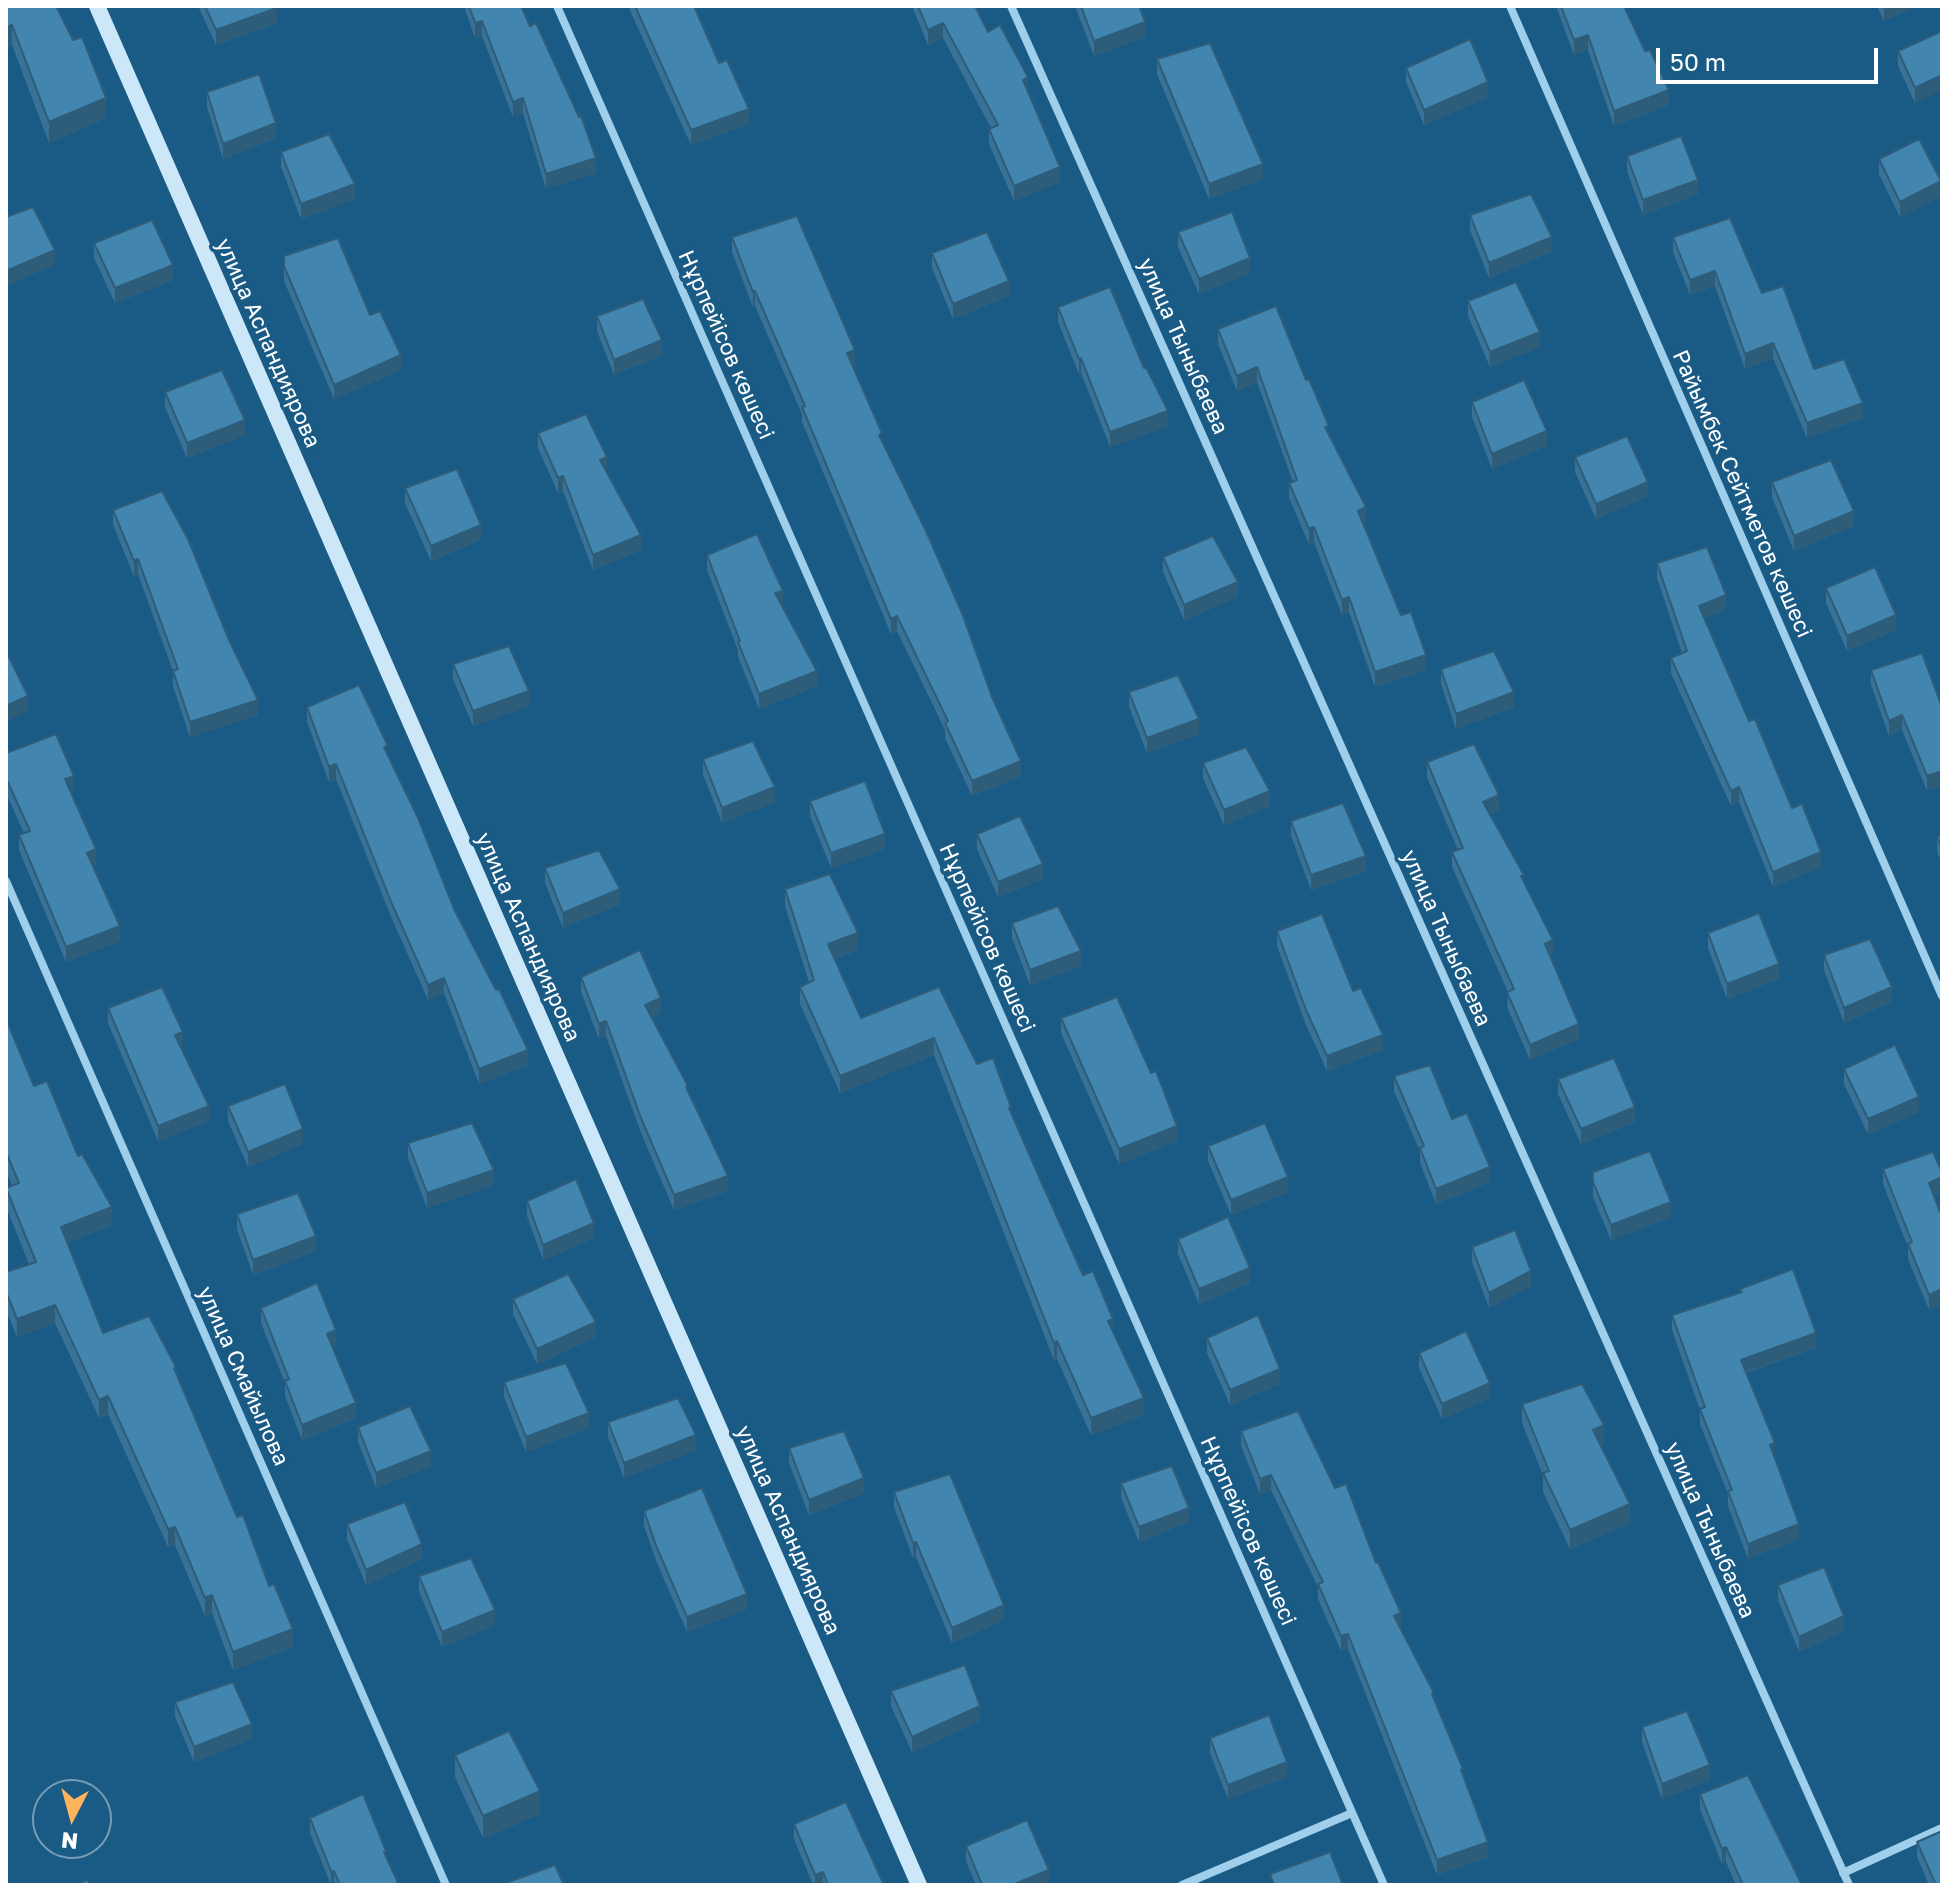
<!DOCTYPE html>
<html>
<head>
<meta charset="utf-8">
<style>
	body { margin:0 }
	#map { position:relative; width:1948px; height:1891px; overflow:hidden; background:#1a5b85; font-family:"Golos Text",sans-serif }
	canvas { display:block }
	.frame { position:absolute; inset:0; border:8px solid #fff; pointer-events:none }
	.north { position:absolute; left:32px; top:1779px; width:80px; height:80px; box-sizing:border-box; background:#1a5b85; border:2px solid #769db6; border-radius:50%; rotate:186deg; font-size:22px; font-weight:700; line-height:32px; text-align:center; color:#fff }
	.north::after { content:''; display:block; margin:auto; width:28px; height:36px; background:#feb35c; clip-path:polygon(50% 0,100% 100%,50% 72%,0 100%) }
	.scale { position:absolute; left:1656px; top:48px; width:222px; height:36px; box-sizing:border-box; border:4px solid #fff; border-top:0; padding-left:10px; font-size:24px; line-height:28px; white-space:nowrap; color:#fff; -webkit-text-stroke:6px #1a5b85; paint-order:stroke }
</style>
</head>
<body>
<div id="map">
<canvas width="1948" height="1891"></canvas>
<div class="frame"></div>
<div class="north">N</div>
<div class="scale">50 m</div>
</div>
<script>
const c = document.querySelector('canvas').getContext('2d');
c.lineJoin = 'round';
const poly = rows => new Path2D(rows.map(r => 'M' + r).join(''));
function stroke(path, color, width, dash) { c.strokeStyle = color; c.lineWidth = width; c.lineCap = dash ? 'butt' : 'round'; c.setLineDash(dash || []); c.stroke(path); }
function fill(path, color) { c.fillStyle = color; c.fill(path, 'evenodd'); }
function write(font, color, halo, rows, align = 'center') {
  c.font = font + ' "Golos Text",sans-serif'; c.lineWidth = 7; c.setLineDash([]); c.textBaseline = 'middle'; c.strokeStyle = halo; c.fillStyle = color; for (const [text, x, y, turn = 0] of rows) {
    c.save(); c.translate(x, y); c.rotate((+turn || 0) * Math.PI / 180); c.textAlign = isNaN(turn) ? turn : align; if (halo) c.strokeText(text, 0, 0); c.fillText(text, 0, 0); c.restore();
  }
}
stroke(poly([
	[557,6,1384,1885],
	[1011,6,1849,1885],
	[1510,6,1942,996],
	[6,881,446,1885],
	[1843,1873,1942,1828],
	[1182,1885,1352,1813]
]), '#a0cfec', 8);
stroke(poly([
	[97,6,919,1885]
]), '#cce7f8', 16);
fill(poly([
	[6,6,106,118,49,143,12,45,7,48,6,45],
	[198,6,276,6,277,23,216,45],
	[464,6,521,6,596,173,546,189,523,113,513,117,482,36,475,38],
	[628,6,694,6,719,63,749,124,691,145],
	[912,6,975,6,988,32,1028,92,1060,182,1014,201,989,144,989,129,991,128,943,38,928,45],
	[1075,6,1139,6,1145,37,1094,56],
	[1556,6,1624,6,1669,105,1614,126,1588,50,1574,55],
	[1877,6,1917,6,1884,21],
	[1942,31,1915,103,1898,66,1898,51],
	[1157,59,1263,179,1209,199,1157,74],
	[1406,68,1488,97,1424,125,1406,82],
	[207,92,276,138,223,159,207,107],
	[281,152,355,199,301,219,281,167],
	[1627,156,1698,194,1643,215,1627,171],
	[1879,159,1941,196,1900,217,1879,174],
	[1470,215,1552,252,1489,278,1470,230],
	[1178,232,1250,273,1199,294,1178,247],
	[732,237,855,365,853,366,882,442,1021,776,972,796,945,738,945,730,897,631,891,634,802,422,802,414,755,306,753,307,732,252],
	[1673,237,1762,293,1814,369,1863,418,1807,438,1773,358,1745,369,1715,286,1690,295,1673,252],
	[94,243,173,280,115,303,94,258],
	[932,253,1009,296,953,319,932,268],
	[284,256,370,315,401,370,334,399,284,281],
	[1468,301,1540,347,1490,367,1468,316],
	[1058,307,1144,368,1168,426,1110,447,1081,373,1079,374,1058,322],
	[597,316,662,355,614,375,597,331],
	[1218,329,1306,380,1366,522,1363,524,1401,615,1426,670,1375,687,1349,612,1342,615,1314,542,1309,544,1289,498,1289,483,1293,482,1257,382,1237,391,1218,344],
	[165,392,245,435,187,458,165,407],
	[1472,402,1547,446,1492,469,1472,417],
	[538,433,607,472,641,550,593,570,563,491,558,493,538,448],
	[1575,457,1648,496,1596,519,1575,472],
	[1772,482,1854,526,1794,551,1772,497],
	[405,488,481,540,431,561,405,503],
	[113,510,258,715,190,737,173,686,173,671,138,574,134,576,113,525],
	[707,555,783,606,782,606,817,686,759,709,738,657,738,650,707,570],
	[1163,557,1238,597,1184,620,1163,572],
	[1657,563,1726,610,1704,618,1749,721,1821,867,1773,887,1739,802,1731,806,1671,673,1671,658,1682,653,1657,578],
	[1826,588,1896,630,1847,651,1826,603],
	[453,664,529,706,473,726,453,679],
	[1441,669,1514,707,1456,729,1441,684],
	[1871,670,1942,707,1927,791,1902,730,1889,736,1871,685],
	[1129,692,1199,734,1147,753,1129,707],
	[307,707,388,756,454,909,528,1065,479,1084,444,993,428,1000,392,919,336,779,329,782,307,722],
	[6,753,74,790,70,792,96,864,93,865,120,941,66,962,19,850,19,835,24,833,6,793],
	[703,759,775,802,722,823,703,774],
	[1427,762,1499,810,1490,814,1524,882,1553,955,1550,957,1579,1039,1530,1060,1507,1007,1508,992,1452,867,1452,852,1458,850,1427,777],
	[1203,763,1270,806,1224,825,1203,778],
	[810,801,885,849,831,868,810,816],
	[1291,821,1366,871,1311,890,1291,836],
	[977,834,1043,879,998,897,977,849],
	[1942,835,1942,863,1937,852,1937,837],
	[545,868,620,904,563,928,545,883],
	[785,889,858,950,835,959,861,1018,939,987,977,1064,1011,1113,1083,1275,1113,1333,1144,1415,1091,1435,1057,1359,1054,1360,934,1055,840,1093,800,1004,800,987,809,982,785,906],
	[1012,923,1081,966,1030,985,1012,938],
	[1277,931,1353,991,1383,1050,1327,1071,1306,1025,1277,946],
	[1708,933,1779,979,1727,999,1708,948],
	[1824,955,1892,1002,1844,1023,1824,970],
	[581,977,661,1013,652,1017,688,1091,728,1191,674,1210,641,1133,606,1036,599,1039,581,992],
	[108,1008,183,1047,181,1047,209,1121,158,1141,108,1023],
	[1061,1018,1177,1141,1119,1164,1061,1033],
	[6,1019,34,1086,78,1156,112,1225,67,1243,103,1333,176,1374,237,1517,269,1586,293,1647,233,1670,212,1613,205,1616,175,1545,168,1547,108,1414,99,1418,55,1323,17,1337,6,1310,6,1272,29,1264,6,1207,6,1188,12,1186,6,1170],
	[1844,1069,1919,1112,1868,1134,1844,1084],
	[1394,1076,1452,1119,1490,1182,1436,1204,1420,1163,1420,1151,1394,1091],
	[1558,1079,1635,1122,1581,1144,1558,1094],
	[228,1106,303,1144,248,1167,228,1121],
	[408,1143,494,1185,427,1208,408,1158],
	[1208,1146,1288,1192,1231,1215,1208,1161],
	[1883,1169,1934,1196,1940,1212,1942,1212,1942,1304,1929,1310,1908,1259,1908,1247,1883,1184],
	[1593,1172,1671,1217,1611,1240,1593,1197],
	[527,1201,594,1238,543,1260,527,1216],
	[237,1214,316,1251,253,1275,237,1229],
	[1178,1239,1250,1283,1199,1304,1178,1254],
	[1472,1247,1531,1286,1489,1308,1472,1262],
	[1740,1289,1816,1348,1746,1373,1775,1458,1799,1539,1748,1559,1728,1506,1728,1494,1700,1424,1700,1410,1672,1330,1672,1315,1740,1293],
	[513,1299,596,1337,537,1364,513,1314],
	[261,1308,336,1345,332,1347,356,1418,302,1440,285,1396,285,1383,261,1323],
	[1207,1338,1280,1384,1230,1405,1207,1353],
	[1419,1353,1490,1398,1442,1419,1419,1368],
	[504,1382,589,1428,526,1452,504,1397],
	[1522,1404,1604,1444,1601,1446,1630,1523,1570,1549,1543,1492,1543,1475,1522,1423],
	[608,1422,696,1450,624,1478,608,1437],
	[358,1427,431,1466,376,1488,358,1442],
	[1241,1431,1401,1628,1400,1628,1434,1699,1463,1777,1488,1857,1437,1875,1348,1649,1341,1651,1318,1599,1318,1587,1271,1490,1260,1494,1241,1446],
	[789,1448,864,1493,809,1515,789,1463],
	[1121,1483,1189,1522,1139,1542,1121,1498],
	[894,1492,1004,1620,952,1643,916,1557,913,1558,894,1507],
	[644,1511,747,1609,687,1632,657,1563,644,1526],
	[347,1524,422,1559,366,1585,347,1539],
	[419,1576,495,1625,442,1647,419,1591],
	[1778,1585,1844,1631,1799,1652,1778,1600],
	[891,1691,980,1721,912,1752,891,1706],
	[175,1702,252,1739,194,1762,175,1717],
	[1642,1727,1710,1780,1662,1799,1642,1742],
	[1210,1738,1287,1777,1228,1799,1210,1753],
	[455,1755,540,1814,483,1838,455,1777],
	[1700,1794,1802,1885,1736,1885,1726,1862,1722,1864,1700,1809],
	[310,1818,386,1858,399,1885,331,1885,310,1833],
	[794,1824,884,1885,813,1885,794,1839],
	[1917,1842,1942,1885,1929,1885,1917,1857],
	[966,1846,1049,1885,976,1885,966,1861]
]), '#397296');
fill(poly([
	[1884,6,1917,6,1884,21],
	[277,8,277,23,216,45,216,30],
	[482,21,482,36,475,38,475,23],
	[1145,22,1145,37,1094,56,1094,41],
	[943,23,943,38,928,45,928,30],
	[12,25,12,45,7,48,7,27],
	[1588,35,1588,50,1574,55,1574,40],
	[1942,75,1942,90,1915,103,1915,88],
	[1028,77,1028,92,1023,80],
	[1488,82,1488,97,1424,125,1424,110],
	[1669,90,1669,105,1614,126,1614,111],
	[106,98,106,118,49,143,49,122],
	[523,98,523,113,513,117,513,102],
	[749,109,749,124,691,145,691,130],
	[276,123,276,138,223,159,223,144],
	[596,158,596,173,546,189,546,174],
	[1263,164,1263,179,1209,199,1209,184],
	[1060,167,1060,182,1014,201,1014,186],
	[1698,180,1698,194,1643,215,1643,200],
	[1941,181,1941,196,1900,217,1900,202],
	[355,184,355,199,301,219,301,204],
	[1552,237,1552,252,1489,278,1489,263],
	[55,250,55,265,6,286,6,271],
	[1250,258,1250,273,1199,294,1199,279],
	[173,265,173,280,115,303,115,288],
	[1715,271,1715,286,1690,295,1690,280],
	[1009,281,1009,296,953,319,953,304],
	[755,291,755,306,753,307,753,292],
	[1540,332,1540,347,1490,367,1490,352],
	[662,340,662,355,614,375,614,360],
	[1773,343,1773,358,1745,369,1745,354],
	[855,350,855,365,847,368,847,353],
	[401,355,401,370,334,399,334,385],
	[1081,358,1081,373,1079,374,1079,359],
	[1257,367,1257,382,1237,391,1237,376],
	[1863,403,1863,418,1807,438,1807,423],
	[1168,411,1168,426,1110,447,1110,432],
	[245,420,245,435,187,458,187,443],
	[1547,431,1547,446,1492,469,1492,454],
	[607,457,607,472,600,460],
	[563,476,563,491,558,493,558,478],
	[1648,482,1648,496,1596,519,1596,504],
	[1366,507,1366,522,1358,526,1358,511],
	[1854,511,1854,526,1794,551,1794,536],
	[481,525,481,540,431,561,431,546],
	[1314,527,1314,542,1309,544,1309,529],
	[641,535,641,550,593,570,593,555],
	[138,559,138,574,134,576,134,561],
	[1238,582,1238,597,1184,620,1184,605],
	[783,591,783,606,775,608,775,593],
	[1726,595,1726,610,1699,620,1699,606],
	[1349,597,1349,612,1342,615,1342,600],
	[1896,615,1896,630,1847,651,1847,636],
	[897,616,897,631,891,634,891,619],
	[1426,655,1426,670,1375,687,1375,672],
	[817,671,817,686,759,709,759,694],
	[529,691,529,706,473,726,473,711],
	[1514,692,1514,707,1456,729,1456,714],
	[28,696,28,711,6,721,6,706],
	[258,700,258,715,190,737,190,722],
	[1902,715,1902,730,1889,736,1889,721],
	[1199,719,1199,734,1147,753,1147,738],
	[1021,761,1021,776,972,796,972,781],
	[336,764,336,779,329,782,329,767],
	[1942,771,1942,786,1927,791,1927,776],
	[74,776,74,790,65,794,65,779],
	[775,787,775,802,722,823,722,808],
	[1739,787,1739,802,1731,806,1731,791],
	[1270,791,1270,806,1224,825,1224,810],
	[1499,795,1499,810,1483,817,1483,802],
	[885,834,885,849,831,868,831,853],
	[96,849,96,864,87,868,87,853],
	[1821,852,1821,867,1773,887,1773,872],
	[1366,856,1366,871,1311,890,1311,875],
	[1043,864,1043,879,998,897,998,882],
	[620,889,620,904,563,928,563,913],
	[120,926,120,941,66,962,66,947],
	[858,933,858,950,828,961,828,944],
	[1553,940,1553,955,1545,959,1545,944],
	[1081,951,1081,966,1030,985,1030,970],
	[1779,964,1779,979,1727,999,1727,984],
	[444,978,444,993,428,1000,428,985],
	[1892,987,1892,1002,1844,1023,1844,1008],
	[661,998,661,1013,645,1020,645,1005],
	[606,1021,606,1036,599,1039,599,1024],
	[1579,1024,1579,1039,1530,1060,1530,1045],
	[183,1032,183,1047,175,1050,175,1035],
	[1383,1035,1383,1050,1327,1071,1327,1056],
	[934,1038,934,1055,840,1093,840,1076],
	[528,1050,528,1065,479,1084,479,1069],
	[1919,1097,1919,1112,1868,1134,1868,1119],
	[209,1106,209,1121,158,1141,158,1126],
	[1635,1107,1635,1122,1581,1144,1581,1129],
	[1177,1126,1177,1141,1119,1164,1119,1149],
	[303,1129,303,1144,248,1167,248,1152],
	[1490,1167,1490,1182,1436,1204,1436,1189],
	[494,1170,494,1185,427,1208,427,1193],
	[728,1176,728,1191,674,1210,674,1195],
	[1288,1177,1288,1192,1231,1215,1231,1200],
	[1942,1177,1942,1192,1929,1198,1929,1183],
	[1671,1202,1671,1217,1611,1240,1611,1225],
	[112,1207,112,1225,61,1245,61,1227],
	[594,1223,594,1238,543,1260,543,1245],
	[316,1236,316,1251,253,1275,253,1260],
	[1250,1268,1250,1283,1199,1304,1199,1289],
	[1531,1271,1531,1286,1489,1308,1489,1293],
	[1942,1289,1942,1304,1929,1310,1929,1295],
	[55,1305,55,1323,17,1337,17,1319],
	[1113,1319,1113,1336,1108,1321],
	[596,1322,596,1337,537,1364,537,1349],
	[336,1330,336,1345,327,1349,327,1334],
	[1816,1333,1816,1348,1741,1374,1741,1360],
	[1057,1341,1057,1359,1054,1360,1054,1343],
	[1280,1369,1280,1384,1230,1405,1230,1390],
	[1490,1383,1490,1398,1442,1419,1442,1404],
	[108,1396,108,1414,99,1418,99,1400],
	[1144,1398,1144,1415,1091,1435,1091,1418],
	[356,1403,356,1418,302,1440,302,1425],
	[589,1413,589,1428,526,1452,526,1437],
	[1604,1425,1604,1444,1593,1449,1593,1430],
	[696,1435,696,1450,624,1478,624,1463],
	[1775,1443,1775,1458,1770,1445],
	[431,1451,431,1466,376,1488,376,1473],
	[1271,1475,1271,1490,1260,1494,1260,1479],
	[864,1478,864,1493,809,1515,809,1500],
	[1630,1504,1630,1523,1570,1549,1570,1530],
	[1189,1508,1189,1522,1139,1542,1139,1527],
	[1799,1524,1799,1539,1748,1559,1748,1544],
	[175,1527,175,1545,168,1547,168,1529],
	[916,1542,916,1557,913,1558,913,1543],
	[422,1544,422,1559,366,1585,366,1570],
	[747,1594,747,1609,687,1632,687,1617],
	[212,1595,212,1613,205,1616,205,1598],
	[1004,1605,1004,1620,952,1643,952,1628],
	[495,1610,495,1625,442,1647,442,1632],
	[1401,1613,1401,1628,1394,1631,1394,1616],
	[1844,1616,1844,1631,1799,1652,1799,1637],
	[293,1629,293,1647,233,1670,233,1652],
	[1348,1634,1348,1649,1341,1651,1341,1636],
	[980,1706,980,1721,912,1752,912,1737],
	[252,1724,252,1739,194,1762,194,1747],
	[1287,1762,1287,1777,1228,1799,1228,1785],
	[1710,1765,1710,1780,1662,1799,1662,1784],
	[540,1791,540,1814,483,1838,483,1816],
	[1488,1842,1488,1857,1437,1875,1437,1860],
	[1726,1847,1726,1862,1722,1864,1722,1849],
	[1049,1870,1049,1885,1012,1885],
	[331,1871,334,1871,334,1885,331,1885],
	[823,1872,823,1885,815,1885,815,1875]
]), '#2e5d7a');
const building = poly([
	[6,6,56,6,73,40,82,37,106,98,49,122,12,25,7,27,6,24,6,6],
	[205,6,276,6,277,8,216,30,205,6],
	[469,6,521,6,530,26,536,23,579,117,581,116,596,158,546,174,523,98,513,102,482,21,475,23,469,6],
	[635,6,694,6,719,63,727,60,749,109,691,130,635,6],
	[918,6,975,6,988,32,1000,25,1028,77,1023,80,1060,167,1014,186,989,129,998,125,943,23,928,30,918,6],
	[1081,6,1139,6,1145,22,1094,41,1081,6],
	[1561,6,1624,6,1645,51,1650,50,1669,90,1614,111,1588,35,1574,40,1561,6],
	[1942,31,1942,75,1915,88,1898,51,1942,31],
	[1470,39,1488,82,1424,110,1406,68,1470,39],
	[1210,43,1263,164,1209,184,1157,59,1210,43],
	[259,74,276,123,223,144,207,92,259,74],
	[329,134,355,184,301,204,281,152,329,134],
	[1681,136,1698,180,1643,200,1627,156,1681,136],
	[1919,139,1941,181,1900,202,1879,159,1919,139],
	[1531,194,1552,237,1489,263,1470,215,1531,194],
	[33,207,55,250,6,271,6,217,33,207],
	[1232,212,1250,258,1199,279,1178,232,1232,212],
	[797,216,855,350,847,353,882,433,879,435,926,531,962,613,992,697,1021,761,972,781,945,723,948,721,897,616,891,619,802,407,805,406,755,291,753,292,732,237,797,216],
	[1730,218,1762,293,1783,286,1814,369,1844,359,1863,403,1807,423,1773,343,1745,354,1715,271,1690,280,1673,237,1730,218],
	[152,220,173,265,115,288,94,243,152,220],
	[987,232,1009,281,953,304,932,253,987,232],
	[338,238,370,315,380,311,401,355,334,385,284,266,284,256,338,238],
	[1516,282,1540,332,1490,352,1468,301,1516,282],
	[1110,287,1144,368,1146,367,1168,411,1110,432,1081,358,1079,359,1058,307,1110,287],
	[643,299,662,340,614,360,597,316,643,299],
	[1276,306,1306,380,1309,379,1329,426,1325,427,1366,507,1358,511,1401,615,1411,612,1426,655,1375,672,1349,597,1342,600,1314,527,1309,529,1289,483,1297,480,1257,367,1237,376,1218,329,1276,306],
	[222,370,245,420,187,443,165,392,222,370],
	[1524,380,1547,431,1492,454,1472,402,1524,380],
	[586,414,607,457,600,460,641,535,593,555,563,476,558,478,538,433,586,414],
	[1627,436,1648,482,1596,504,1575,457,1627,436],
	[1831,460,1854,511,1794,536,1772,482,1831,460],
	[457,469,481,525,431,546,405,488,457,469],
	[162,491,188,539,229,640,258,700,190,722,173,671,178,669,138,559,134,561,113,510,162,491],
	[757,534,783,591,775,593,817,671,759,694,738,642,740,641,707,555,757,534],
	[1213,536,1238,582,1184,605,1163,557,1213,536],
	[1707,547,1726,595,1699,606,1749,721,1755,719,1792,808,1802,804,1821,852,1773,872,1739,787,1731,791,1671,658,1687,651,1657,563,1707,547],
	[1875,567,1896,615,1847,636,1826,588,1875,567],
	[509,646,529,691,473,711,453,664,509,646],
	[6,651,28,696,6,706,6,651],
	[1494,651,1514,692,1456,714,1441,669,1494,651],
	[1922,653,1942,707,1942,771,1927,776,1902,715,1889,721,1871,670,1922,653],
	[1178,675,1199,719,1147,738,1129,692,1178,675],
	[359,685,388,746,384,747,418,818,454,909,496,990,499,989,528,1050,479,1069,444,978,428,985,392,904,336,764,329,767,307,707,359,685],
	[56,734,74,776,65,779,96,849,87,853,120,926,66,947,19,835,30,831,6,778,6,753,56,734],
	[753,741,775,787,722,808,703,759,753,741],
	[1474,744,1499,795,1483,802,1524,875,1521,876,1553,940,1545,944,1579,1024,1530,1045,1507,992,1514,989,1452,852,1463,848,1427,762,1474,744],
	[1246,747,1270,791,1224,810,1203,763,1246,747],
	[865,781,885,834,831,853,810,801,865,781],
	[1343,803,1366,856,1311,875,1291,821,1343,803],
	[1020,816,1043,864,998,882,977,834,1020,816],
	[1942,835,1942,848,1937,837,1942,835],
	[599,850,620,889,563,913,545,868,599,850],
	[830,874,858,933,828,944,861,1018,939,987,977,1064,993,1058,1011,1107,1009,1108,1040,1179,1083,1275,1093,1271,1113,1319,1108,1321,1144,1398,1091,1418,1057,1341,1054,1343,934,1038,840,1076,800,987,814,980,785,889,830,874],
	[1058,906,1081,951,1030,970,1012,923,1058,906],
	[1759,913,1779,964,1727,984,1708,933,1759,913],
	[1322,914,1353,991,1361,988,1383,1035,1327,1056,1306,1010,1277,931,1322,914],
	[1870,939,1892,987,1844,1008,1824,955,1870,939],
	[640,950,661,998,645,1005,688,1086,686,1087,728,1176,674,1195,641,1118,606,1021,599,1024,581,977,640,950],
	[162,987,183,1032,175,1035,209,1106,158,1126,108,1008,162,987],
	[1117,997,1151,1073,1156,1071,1177,1126,1119,1149,1061,1018,1117,997],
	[6,1019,34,1086,47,1081,78,1156,82,1154,112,1207,61,1227,103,1333,149,1316,176,1367,174,1368,237,1517,243,1515,269,1586,274,1584,293,1629,233,1652,212,1595,205,1598,175,1527,168,1529,108,1396,99,1400,55,1305,17,1319,6,1292,6,1272,36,1262,6,1188,19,1183,6,1152,6,1019],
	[1895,1045,1919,1097,1868,1119,1844,1069,1895,1045],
	[1614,1058,1635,1107,1581,1129,1558,1079,1614,1058],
	[1430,1065,1452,1119,1467,1113,1490,1167,1436,1189,1420,1148,1424,1146,1394,1076,1430,1065],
	[285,1084,303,1129,248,1152,228,1106,285,1084],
	[472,1123,494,1170,427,1193,408,1143,472,1123],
	[1265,1123,1288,1177,1231,1200,1208,1146,1265,1123],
	[1650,1151,1671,1202,1611,1225,1593,1182,1593,1172,1650,1151],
	[1933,1152,1942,1172,1942,1177,1929,1183,1940,1212,1942,1212,1942,1289,1929,1295,1908,1244,1912,1242,1883,1169,1933,1152],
	[576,1179,594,1223,543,1245,527,1201,576,1179],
	[298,1193,316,1236,253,1260,237,1214,298,1193],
	[1228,1217,1250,1268,1199,1289,1178,1239,1228,1217],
	[1515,1230,1531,1271,1489,1293,1472,1247,1515,1230],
	[1793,1269,1816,1333,1741,1360,1775,1443,1770,1445,1799,1524,1748,1544,1728,1491,1732,1490,1700,1409,1705,1407,1672,1315,1742,1292,1740,1289,1793,1269],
	[568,1274,596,1322,537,1349,513,1299,568,1274],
	[317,1283,336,1330,327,1334,356,1403,302,1425,285,1381,289,1379,261,1308,317,1283],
	[1258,1315,1280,1369,1230,1390,1207,1338,1258,1315],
	[1466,1331,1490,1383,1442,1404,1419,1353,1466,1331],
	[566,1363,589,1413,526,1437,504,1382,566,1363],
	[1582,1384,1604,1425,1593,1430,1630,1504,1570,1530,1543,1473,1549,1471,1522,1404,1582,1384],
	[678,1398,696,1435,624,1463,608,1422,678,1398],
	[410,1406,431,1451,376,1473,358,1427,410,1406],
	[1298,1411,1335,1488,1346,1484,1376,1563,1378,1562,1401,1613,1394,1616,1434,1693,1432,1694,1463,1769,1461,1770,1488,1842,1437,1860,1348,1634,1341,1636,1318,1584,1323,1582,1271,1475,1260,1479,1241,1431,1298,1411],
	[844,1431,864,1478,809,1500,789,1448,844,1431],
	[1172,1466,1189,1508,1139,1527,1121,1483,1172,1466],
	[950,1474,1004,1605,952,1628,916,1542,913,1543,894,1492,950,1474],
	[702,1488,747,1594,687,1617,657,1548,644,1511,702,1488],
	[405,1502,422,1544,366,1570,347,1524,405,1502],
	[471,1558,495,1610,442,1632,419,1576,471,1558],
	[1824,1567,1844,1616,1799,1637,1778,1585,1824,1567],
	[965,1665,980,1706,912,1737,891,1691,965,1665],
	[233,1682,252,1724,194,1747,175,1702,233,1682],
	[1687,1711,1710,1765,1662,1784,1642,1727,1687,1711],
	[1269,1715,1287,1762,1228,1785,1210,1738,1269,1715],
	[509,1731,540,1791,483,1816,455,1755,509,1731],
	[1748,1775,1802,1885,1743,1885,1726,1847,1722,1849,1700,1794,1748,1775],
	[363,1794,386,1851,384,1852,399,1885,340,1885,334,1871,331,1871,310,1818,363,1794],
	[846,1802,884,1885,828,1885,823,1872,815,1875,794,1824,846,1802],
	[1027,1820,1049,1870,1012,1885,982,1885,966,1846,1027,1820],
	[1942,1831,1942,1885,1936,1885,1917,1842,1942,1831],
	[1330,1852,1343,1885,1274,1885,1270,1874,1330,1852],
	[555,1865,564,1885,500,1885,555,1865],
	[88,1880,90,1885,75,1885,88,1880]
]);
fill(building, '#4285ae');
stroke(building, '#2e5d7a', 2);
write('22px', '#fff', '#1a5b85', [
	["улица Аспандиярова",268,343,66],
	["Нұрпейісов көшесі",726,345,66],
	["улица Тыныбаева",1183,346,66],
	["Райымбек Сейтметов көшесі",1742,494,66],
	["улица Аспандиярова",528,937,66],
	["Нұрпейісов көшесі",987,938,66],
	["улица Тыныбаева",1446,938,66],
	["улица Смайылова",243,1376,66],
	["улица Аспандиярова",788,1530,66],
	["улица Тыныбаева",1710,1530,66],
	["Нұрпейісов көшесі",1248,1531,66]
]);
</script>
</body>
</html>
